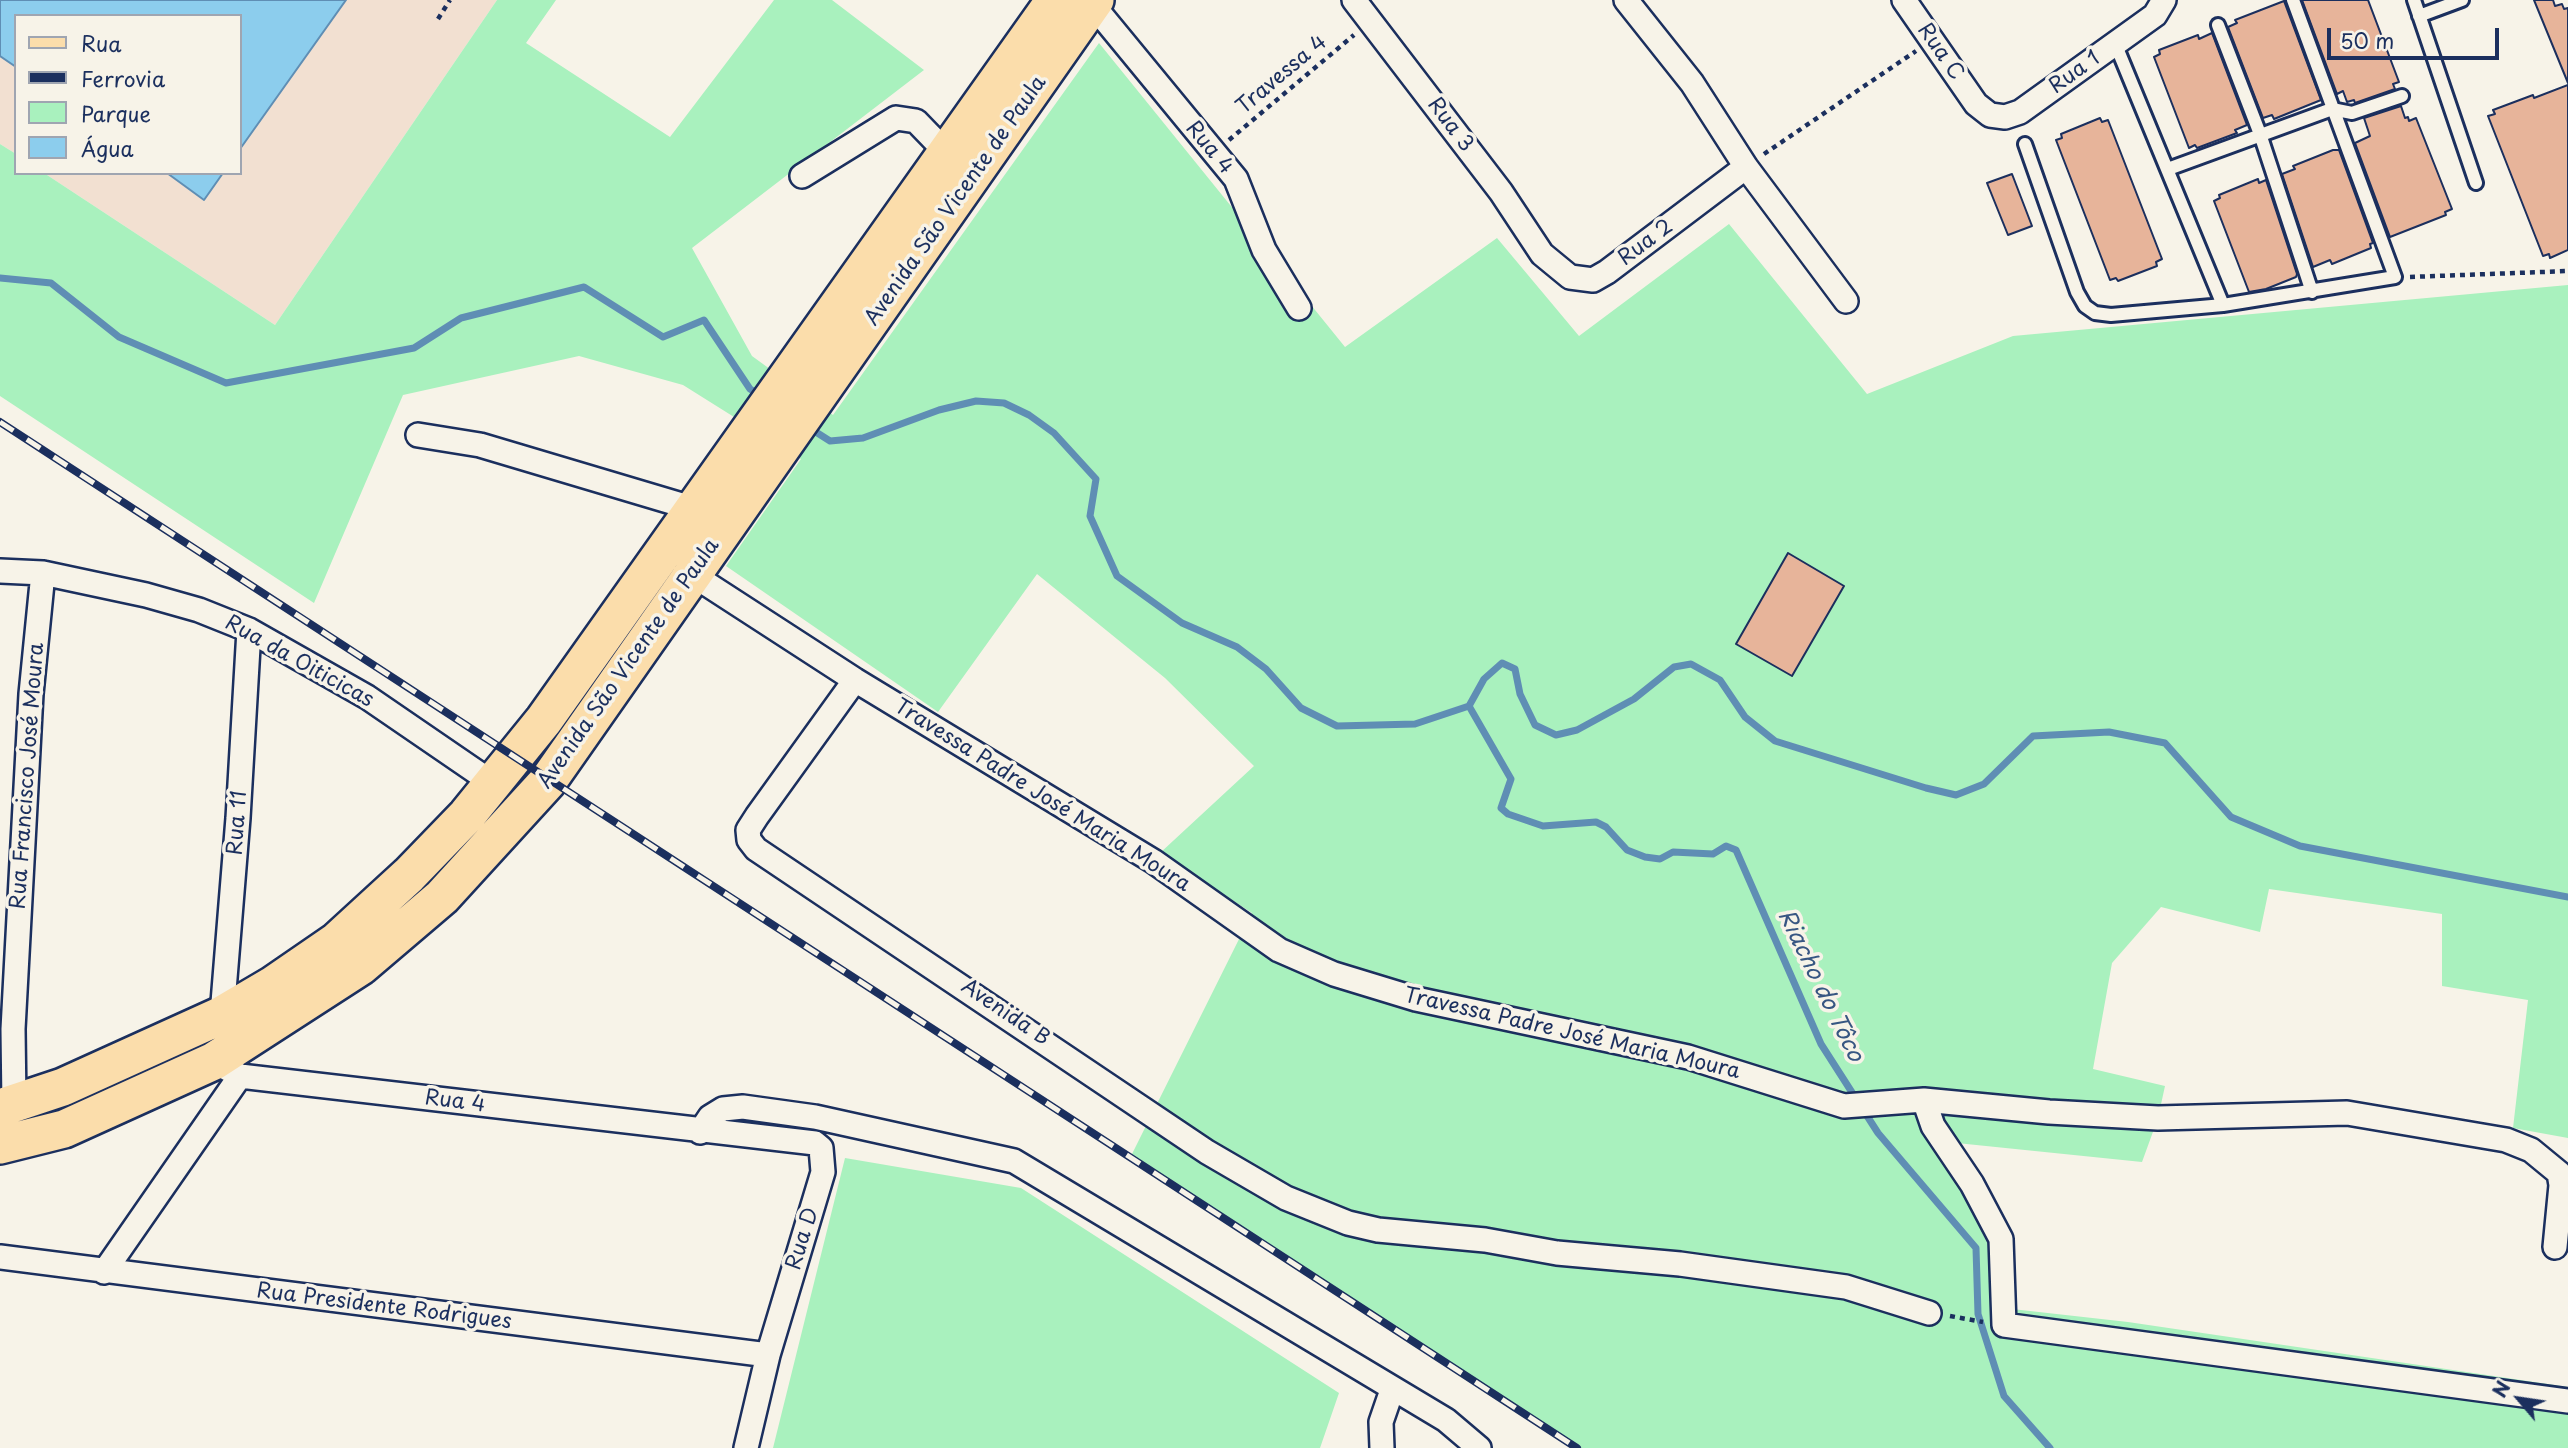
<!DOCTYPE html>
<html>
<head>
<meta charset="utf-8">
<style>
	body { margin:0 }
	#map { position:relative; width:2568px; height:1448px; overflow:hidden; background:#f7f3e8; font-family:"Playpen Sans",sans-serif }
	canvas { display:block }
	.legend { position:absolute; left:14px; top:14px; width:228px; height:161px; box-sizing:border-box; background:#f7f3e8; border:2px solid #9fa5b1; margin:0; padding:9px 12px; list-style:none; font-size:21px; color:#1b2f5e }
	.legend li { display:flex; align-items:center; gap:14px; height:35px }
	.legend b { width:35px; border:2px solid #9fa5b1 }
	.north { position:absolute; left:2484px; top:1364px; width:70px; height:70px; -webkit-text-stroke:5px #f7f3e8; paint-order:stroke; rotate:299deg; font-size:19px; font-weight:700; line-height:28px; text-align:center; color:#1b2f5e }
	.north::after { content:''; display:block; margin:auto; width:24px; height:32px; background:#1b2f5e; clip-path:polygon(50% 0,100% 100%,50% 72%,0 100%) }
	.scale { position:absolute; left:2327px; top:28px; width:172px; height:32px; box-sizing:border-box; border:4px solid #1b2f5e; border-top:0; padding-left:9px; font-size:21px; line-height:24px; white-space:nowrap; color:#1b2f5e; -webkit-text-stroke:5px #f7f3e8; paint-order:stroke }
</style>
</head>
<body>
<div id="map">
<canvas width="2568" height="1448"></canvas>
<ul class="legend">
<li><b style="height:9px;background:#fbddab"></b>Rua</li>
<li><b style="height:9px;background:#1b2f5e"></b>Ferrovia</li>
<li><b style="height:19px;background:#a9f1be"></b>Parque</li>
<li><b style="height:19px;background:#8ccded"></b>Água</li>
</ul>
<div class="north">N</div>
<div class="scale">50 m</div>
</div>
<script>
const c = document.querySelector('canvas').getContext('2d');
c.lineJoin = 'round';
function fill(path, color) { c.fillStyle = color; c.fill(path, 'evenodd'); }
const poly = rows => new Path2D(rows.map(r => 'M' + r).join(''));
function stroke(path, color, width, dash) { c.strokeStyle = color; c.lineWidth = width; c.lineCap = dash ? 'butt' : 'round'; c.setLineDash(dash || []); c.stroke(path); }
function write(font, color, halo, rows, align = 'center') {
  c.font = font + ' "Playpen Sans",sans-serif'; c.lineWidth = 7; c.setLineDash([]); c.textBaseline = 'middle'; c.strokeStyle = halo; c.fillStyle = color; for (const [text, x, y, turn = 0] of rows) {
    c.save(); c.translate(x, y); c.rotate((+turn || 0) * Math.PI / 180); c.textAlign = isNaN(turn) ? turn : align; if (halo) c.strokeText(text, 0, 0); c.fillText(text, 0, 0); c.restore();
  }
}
fill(poly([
	[0,0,497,0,275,325,44,173,240,173,240,16,16,16,16,154,0,144]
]), '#f2e0d1');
fill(poly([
	[497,0,556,0,526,43,670,137,774,0,832,0,924,70,692,248,752,356,833,415,1099,43,1345,347,1497,238,1579,336,1729,224,1867,394,2013,336,2568,285,2568,1138,2513,1128,2528,1000,2442,986,2442,914,2269,889,2260,932,2161,907,2112,963,2093,1069,2165,1086,2158,1118,2142,1162,1947,1142,2007,1238,2012,1309,2128,1322,2568,1387,2568,1448,1577,1448,1131,1156,1252,913,1160,853,1254,766,1165,678,1037,574,938,712,726,566,801,459,683,385,579,356,403,395,314,603,0,396,0,144,16,154,16,173,44,173,275,325],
	[845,1158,1021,1188,1339,1393,1320,1448,773,1448]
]), '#a9f1be');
const water = poly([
	[0,0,346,0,240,149,240,16,16,16,16,67,0,56,0,0],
	[167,173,223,173,204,200,167,173]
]);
fill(water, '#8ccded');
stroke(water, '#5f8eb4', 2);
stroke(poly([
	[0,278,51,283,119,337,226,383,414,348,461,318,584,287,663,337,704,320,750,389,763,397],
	[808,427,830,441,863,438,939,410,976,401,1004,403,1029,415,1054,433,1096,479,1090,516,1117,576,1182,623,1237,647,1266,669,1301,708,1337,726,1415,724,1469,706,1484,679,1502,663,1515,669,1520,694,1535,725,1556,735,1577,730,1634,699,1674,667,1691,664,1720,680,1745,717,1775,741,1926,788,1956,795,1984,784,2033,736,2109,732,2165,743,2231,817,2300,846,2568,897],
	[1469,706,1511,779,1501,808,1508,814,1543,826,1596,822,1606,827,1627,850,1645,857,1660,859,1673,852,1713,854,1726,846,1736,850,1821,1044,1878,1133,1976,1248,1978,1314,2004,1396,2050,1448]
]), '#5f8eb4', 7);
const building = poly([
	[2302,0,2368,0,2399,82,2393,84,2395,89,2355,103,2354,100,2347,102,2343,91,2337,94,2302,0],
	[2534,0,2553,0,2555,6,2562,4,2564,9,2568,8,2568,83,2534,0],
	[2284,1,2321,100,2274,119,2272,115,2263,118,2228,27,2237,23,2235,20,2284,1],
	[2212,33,2247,125,2235,130,2237,133,2197,148,2195,145,2189,148,2154,57,2160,54,2159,50,2198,35,2199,39,2212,33],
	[2568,85,2568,250,2550,258,2549,254,2543,256,2488,116,2495,114,2493,110,2533,95,2534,98,2568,85],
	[2401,106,2405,118,2408,117,2409,121,2416,118,2452,209,2445,212,2446,215,2390,237,2355,143,2370,136,2364,118,2401,106],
	[2100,118,2102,122,2108,120,2162,259,2156,262,2157,266,2118,281,2116,278,2110,280,2056,140,2062,138,2061,134,2100,118],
	[2333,150,2339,150,2373,243,2370,244,2371,248,2332,264,2330,260,2313,267,2282,174,2295,169,2293,166,2333,150],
	[2012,174,2032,226,2008,235,1987,183,2012,174],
	[2258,179,2259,183,2266,180,2297,274,2296,277,2266,289,2249,292,2214,201,2220,198,2219,195,2258,179],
	[1788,553,1844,586,1792,676,1736,644,1788,553]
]);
fill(building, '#e7b49a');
stroke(building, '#1b2f5e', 2);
const lane = poly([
	[2414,0,2476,183],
	[2419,16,2462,0],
	[2218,25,2260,134,2312,292],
	[2115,43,2223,305],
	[2025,144,2077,292,2085,306,2095,313,2111,315,2223,305,2395,277,2293,0],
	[2168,169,2332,109,2352,113,2402,96]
]);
const street = poly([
	[1354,0,1501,192,1542,254,1570,277,1593,280,1607,272,1746,167],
	[1626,0,1692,83,1746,167,1846,301],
	[1904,0,1976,104,1990,115,2005,117,2020,112,2155,15,2164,0],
	[1092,4,1236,179,1264,250,1299,308],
	[802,176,896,118,916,121,946,152],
	[418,435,480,445,695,509],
	[0,571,43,573,146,595,199,610,249,630,367,697,494,784],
	[693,575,855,680,1153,861,1279,950,1334,974,1416,999,1688,1057,1844,1106,1924,1100,2049,1112,2158,1118,2347,1113,2506,1140,2531,1150,2559,1173,2561,1185,2555,1247],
	[855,680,757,816,748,830,749,840,756,849,1207,1152,1286,1198,1348,1223,1378,1230,1485,1240,1557,1253,1680,1264,1846,1287,1929,1313],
	[222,1015,238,818,249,630],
	[214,1061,240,1076,815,1143,821,1148,823,1172,768,1355,746,1448],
	[1924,1100,1933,1126,1972,1184,2001,1239,2004,1325,2568,1401],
	[14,1104,13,1029,31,694,43,573],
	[700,1132,710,1117,723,1109,743,1107,815,1117,1014,1161,1446,1420,1479,1448],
	[0,1257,768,1355],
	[104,1272,240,1076],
	[1382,1448,1381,1422,1392,1390]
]);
const primary = poly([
	[0,1108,63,1087,222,1015,273,985,337,941,409,875,467,815,544,720,1055,0],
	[0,1145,64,1129,214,1061,361,966,442,897,548,781,1095,0]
]);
stroke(lane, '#1b2f5e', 18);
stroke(street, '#1b2f5e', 28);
stroke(primary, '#1b2f5e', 42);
stroke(poly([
	[438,19,450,0],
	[1229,140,1354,35],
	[1764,154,1916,51],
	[2410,277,2568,271],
	[1950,1316,1983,1322]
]), '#1b2f5e', 4.5, [5, 5]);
stroke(lane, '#f7f3e8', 12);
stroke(street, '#f7f3e8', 23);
stroke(primary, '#fbddab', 37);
const rail = poly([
	[0,422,1577,1448]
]);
stroke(rail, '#1b2f5e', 8);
stroke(rail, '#f7f3e8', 5, [16]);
write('21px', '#1b2f5e', '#f7f3e8', [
	["Rua C",1940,52,55],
	["Rua 1",2075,73,-36],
	["Travessa 4",1282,75,-40],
	["Rua 3",1450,125,53],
	["Rua 4",1209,148,50],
	["Avenida São Vicente de Paula",956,201,-55],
	["Rua 2",1646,243,-37],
	["Rua da Oiticicas",299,662,29],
	["Avenida São Vicente de Paula",629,664,-55],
	["Rua Francisco José Moura",28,776,-86],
	["Travessa Padre José Maria Moura",1042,796,32],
	["Rua 11",238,823,-86],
	["Avenida B",1005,1013,34],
	["Travessa Padre José Maria Moura",1572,1034,13],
	["Rua 4",455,1102,7],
	["Rua D",803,1239,-73],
	["Rua Presidente Rodrigues",384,1307,7]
]);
write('italic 23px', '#375682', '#f7f3e8', [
	["Riacho do Tôco",1820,986,64]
]);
</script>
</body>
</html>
